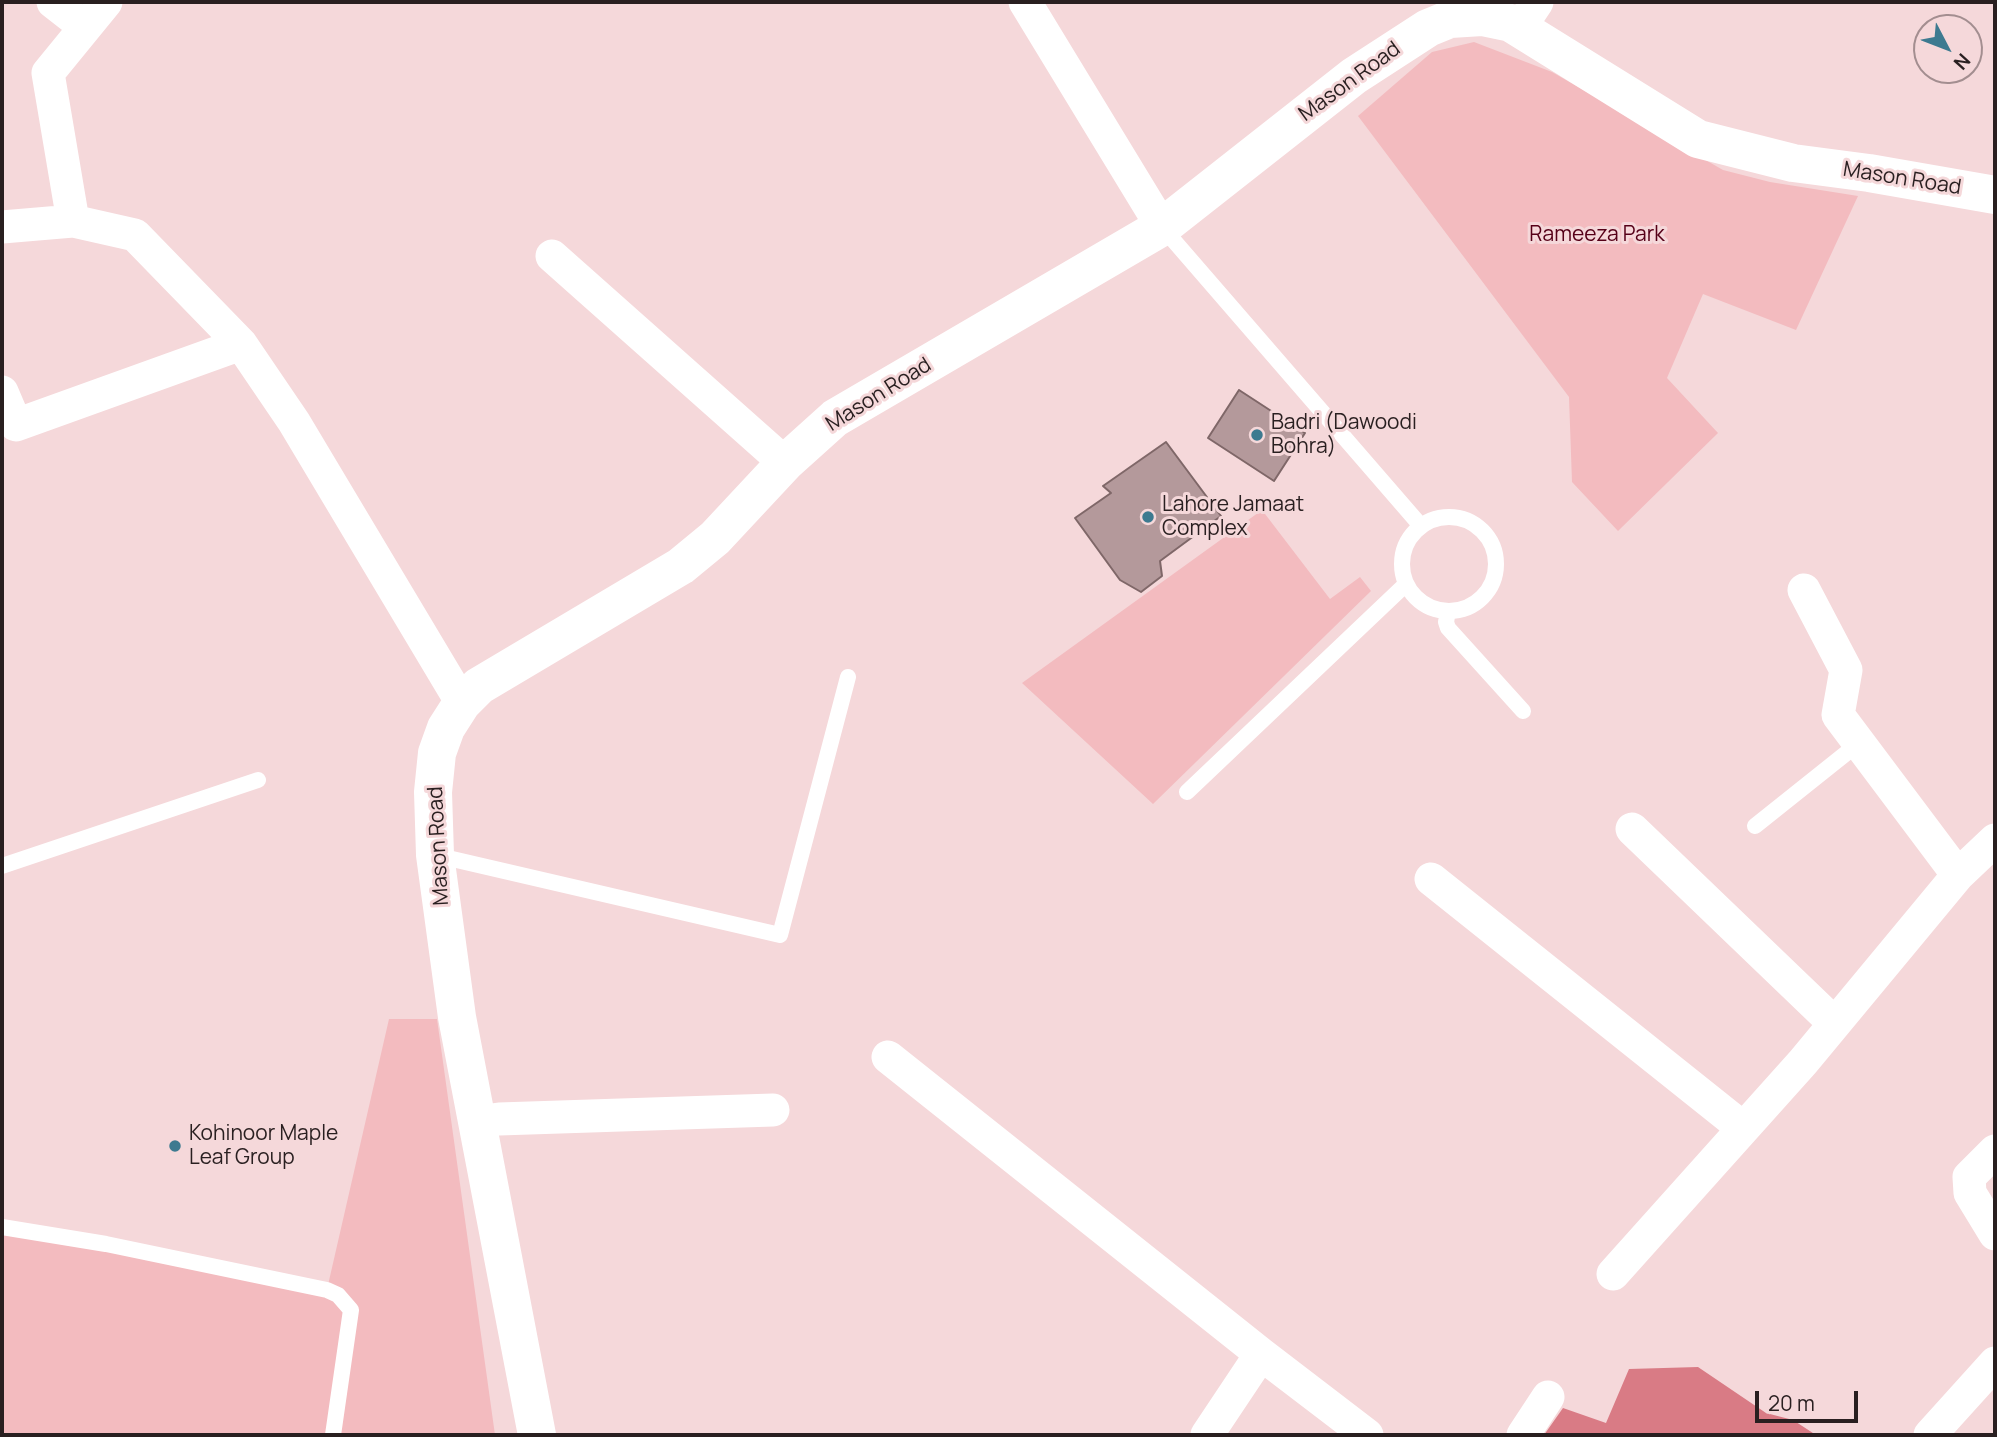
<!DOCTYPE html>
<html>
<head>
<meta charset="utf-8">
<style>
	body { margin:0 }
	#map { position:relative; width:1997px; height:1437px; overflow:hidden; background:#f5d8da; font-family:Manrope,sans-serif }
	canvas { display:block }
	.frame { position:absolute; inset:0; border:4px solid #291f20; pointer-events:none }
	.north { position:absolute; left:1913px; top:14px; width:70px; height:70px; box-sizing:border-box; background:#f5d8da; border:2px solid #a38e90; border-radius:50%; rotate:132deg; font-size:19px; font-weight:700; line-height:28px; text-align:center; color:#291f20 }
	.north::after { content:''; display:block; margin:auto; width:24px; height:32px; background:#3d7a90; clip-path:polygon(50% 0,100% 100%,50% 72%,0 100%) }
	.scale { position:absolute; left:1755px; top:1391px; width:103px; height:32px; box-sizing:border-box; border:4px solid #291f20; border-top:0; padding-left:9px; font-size:21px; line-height:24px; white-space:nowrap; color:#291f20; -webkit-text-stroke:5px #f5d8da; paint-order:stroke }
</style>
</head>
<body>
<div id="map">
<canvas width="1997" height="1437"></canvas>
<div class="frame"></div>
<div class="north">N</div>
<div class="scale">20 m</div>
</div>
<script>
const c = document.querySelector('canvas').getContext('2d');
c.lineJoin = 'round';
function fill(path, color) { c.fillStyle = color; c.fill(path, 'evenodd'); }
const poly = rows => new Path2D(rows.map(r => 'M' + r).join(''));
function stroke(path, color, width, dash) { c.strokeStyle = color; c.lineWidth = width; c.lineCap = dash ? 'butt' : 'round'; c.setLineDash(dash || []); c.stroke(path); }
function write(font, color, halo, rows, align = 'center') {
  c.font = font + ' Manrope,sans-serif'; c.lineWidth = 6; c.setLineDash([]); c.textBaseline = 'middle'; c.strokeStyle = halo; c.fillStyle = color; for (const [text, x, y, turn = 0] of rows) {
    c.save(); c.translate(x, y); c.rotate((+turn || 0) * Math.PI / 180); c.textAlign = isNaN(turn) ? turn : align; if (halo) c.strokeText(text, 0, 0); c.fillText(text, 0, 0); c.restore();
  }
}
fill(poly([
	[1474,42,1552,72,1723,170,1770,182,1858,196,1796,330,1703,294,1667,378,1718,433,1618,531,1572,482,1569,397,1358,116,1432,52],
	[1262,510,1330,599,1360,577,1371,591,1153,804,1022,683],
	[389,1019,437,1019,495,1435,2,1435,2,1221,328,1285]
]), '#f3bbbf');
fill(poly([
	[1698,1367,1766,1413,1793,1420,1816,1435,1544,1435,1563,1408,1606,1423,1629,1369]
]), '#d97b85');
const building = poly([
	[1239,390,1305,433,1274,481,1208,438,1239,390],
	[1166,442,1221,516,1160,561,1162,576,1141,592,1120,580,1075,518,1111,493,1103,486,1166,442]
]);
fill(building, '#b4999b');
stroke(building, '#7f6768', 2);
stroke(poly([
	[1162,227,1421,526],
	'1402 564a47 47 0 1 1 94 0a47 47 0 1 1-94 0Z',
	[1448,611,1446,622,1448,628,1523,711],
	[1187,792,1406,584],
	[1755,826,1859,743],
	[435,855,780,935,848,677],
	[2,866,258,780],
	[2,1227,106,1244,327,1290,338,1295,351,1310,333,1435]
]), '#fff', 16);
stroke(poly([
	[53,2,85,27],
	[1025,2,1162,227],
	[1519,29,1537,2],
	[73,221,48,73,106,2],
	[2,227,73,221,135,235,241,344,294,422,462,703],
	[552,256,785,463],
	[2,392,16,425,241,344],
	[1804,590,1846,670,1838,715,1958,875],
	[1632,829,1834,1023],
	[1431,879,1743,1128],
	[888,1057,1261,1354,1367,1435],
	[477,1122,499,1119,773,1110],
	[1995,1151,1969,1177,1970,1193,1995,1234],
	[1613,1274,1803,1062,1958,875,1995,840],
	[1207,1435,1261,1354],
	[1523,1435,1548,1397],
	[1930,1435,1995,1363]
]), '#fff', 33);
stroke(poly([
	[537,1435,457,1017,435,855,433,792,437,753,446,728,462,703,479,686,681,566,715,538,785,463,835,418,1162,227,1354,76,1428,28,1450,19,1482,17,1511,23,1698,139,1793,163,1869,173,1995,195]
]), '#fff', 38);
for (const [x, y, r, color] of [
	[1257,435,7,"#3d7a90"],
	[1148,517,7,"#3d7a90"],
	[175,1146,7,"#3d7a90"]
]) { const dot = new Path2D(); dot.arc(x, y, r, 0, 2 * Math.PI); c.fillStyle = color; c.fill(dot); stroke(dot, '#f5d8da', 2.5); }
write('21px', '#291f20', '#f5d8da', [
	["Mason Road",1350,82,-36],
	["Mason Road",1902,179,9],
	["Mason Road",879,395,-32],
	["Mason Road",439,846,-93]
]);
write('21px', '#560018', '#f5d8da', [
	["Rameeza Park",1597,235]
]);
write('21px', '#291f20', '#f5d8da', [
	["Badri (Dawoodi",1271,423],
	["Bohra)",1271,447],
	["Lahore Jamaat",1162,505],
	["Complex",1162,529],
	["Kohinoor Maple",189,1134],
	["Leaf Group",189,1158]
], 'left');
</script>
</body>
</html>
